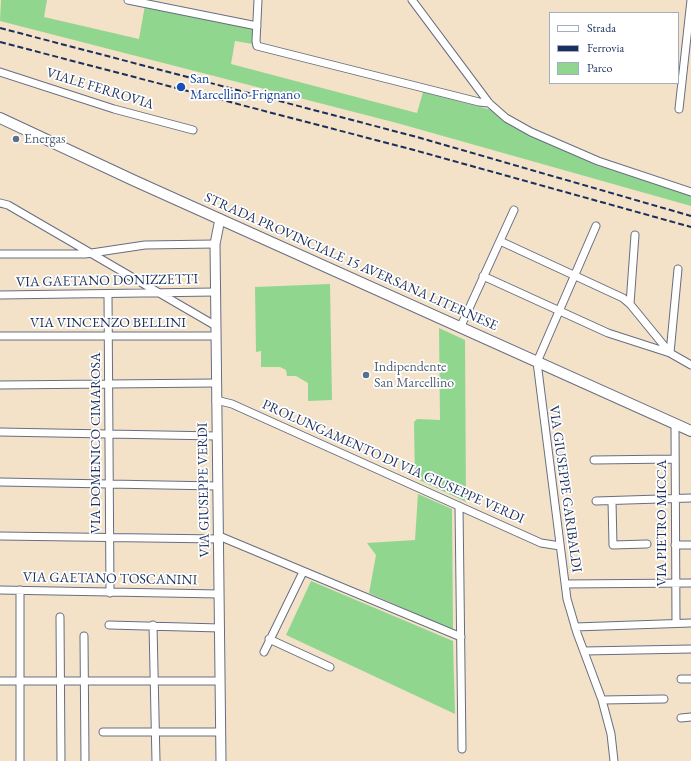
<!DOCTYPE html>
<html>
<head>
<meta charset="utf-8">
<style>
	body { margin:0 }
	#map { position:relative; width:691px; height:761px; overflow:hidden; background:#f3e2c7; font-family:"EB Garamond",serif }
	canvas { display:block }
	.legend { position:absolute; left:549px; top:12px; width:130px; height:72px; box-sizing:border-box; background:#fff; border:1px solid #a4acbf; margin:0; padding:5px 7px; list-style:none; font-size:12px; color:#1b2f5e }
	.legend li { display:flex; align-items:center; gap:8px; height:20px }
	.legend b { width:20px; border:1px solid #a4acbf }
</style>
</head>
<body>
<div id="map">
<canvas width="691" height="761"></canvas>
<ul class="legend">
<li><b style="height:5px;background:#fff"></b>Strada</li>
<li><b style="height:5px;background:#1b2f5e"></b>Ferrovia</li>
<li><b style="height:11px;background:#90d68f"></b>Parco</li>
</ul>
</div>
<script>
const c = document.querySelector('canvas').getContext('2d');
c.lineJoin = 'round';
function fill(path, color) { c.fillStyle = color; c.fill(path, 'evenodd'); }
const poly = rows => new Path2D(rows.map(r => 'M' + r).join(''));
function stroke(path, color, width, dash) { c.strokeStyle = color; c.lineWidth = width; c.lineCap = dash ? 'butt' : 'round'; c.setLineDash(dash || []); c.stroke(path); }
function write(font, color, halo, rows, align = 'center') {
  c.font = font + ' "EB Garamond",serif'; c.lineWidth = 3.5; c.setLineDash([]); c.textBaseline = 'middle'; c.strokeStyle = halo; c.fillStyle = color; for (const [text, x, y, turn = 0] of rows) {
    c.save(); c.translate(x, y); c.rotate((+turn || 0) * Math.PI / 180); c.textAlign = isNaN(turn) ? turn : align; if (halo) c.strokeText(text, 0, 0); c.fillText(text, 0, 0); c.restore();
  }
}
fill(poly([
	[1,0,47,0,44,17,139,39,145,5,253,28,253,44,235,41,231,64,417,113,423,92,492,110,512,126,596,165,691,196,691,206,397,123,0,21],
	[330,284,332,400,308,401,308,383,296,376,287,376,286,370,280,367,261,367,261,351,256,352,255,287],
	[439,328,465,340,466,502,415,478,414,422,417,419,440,420],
	[418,494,452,509,453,628,451,629,369,593,376,555,367,543,415,540],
	[311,581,453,641,455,714,286,635]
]), '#90d68f');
const minor = poly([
	[128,0,257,26],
	[258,0,256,41,257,46,261,47,479,102,489,103],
	[412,0,489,103,506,118,531,132,598,161,691,192],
	[0,72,114,109,193,130],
	[679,109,691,0],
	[0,203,8,205,216,326],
	[596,226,537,362,567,599,577,633,602,700,611,734,614,761],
	[500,241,623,298,630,304,670,353,691,365],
	[0,254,85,254,145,245,215,244],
	[483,276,608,333,670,353,678,269],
	[108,294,110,593],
	[0,295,215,292],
	[630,304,635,235],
	[461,326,514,210],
	[0,336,216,336],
	[0,385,216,383],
	[216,400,232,404,541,543,560,546],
	[675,423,676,623],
	[0,432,217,436],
	[594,460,674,459],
	[0,482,218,486],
	[596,501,691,498],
	[612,501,613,545,647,544],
	[459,506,462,749],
	[0,536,219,539],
	[219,536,461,637],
	[675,545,691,545],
	[565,584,691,583],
	[0,590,219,594],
	[20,590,20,761],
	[60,617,61,761],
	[109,625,220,628],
	[153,625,156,761],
	[575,627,691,623],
	[84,636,85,761],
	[269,639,330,667],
	[584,651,691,649],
	[264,652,303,572],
	[681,679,691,679],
	[0,681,220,681],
	[602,700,664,699],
	[681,718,691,717],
	[103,732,221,732]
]);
const tertiary = poly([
	[220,219,215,244,221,761]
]);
const secondary = poly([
	[0,118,135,181,691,431]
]);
stroke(minor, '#676e83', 9);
stroke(tertiary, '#676e83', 11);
stroke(secondary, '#676e83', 12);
stroke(minor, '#fff', 7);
stroke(tertiary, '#fff', 9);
stroke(secondary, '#fff', 10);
stroke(poly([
	[0,28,417,137,691,216],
	[0,42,414,150,691,227]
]), '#1b2f5e', 2, [6, 3]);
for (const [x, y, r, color] of [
	[181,87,5,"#1a4fb4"],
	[16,139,4,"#5c6f8a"],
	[366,375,4,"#5c6f8a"]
]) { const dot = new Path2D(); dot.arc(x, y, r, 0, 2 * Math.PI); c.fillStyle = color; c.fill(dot); stroke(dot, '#fff', 1.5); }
write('14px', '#164399', '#fff', [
	["San",190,79],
	["Marcellino-Frignano",190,95]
], 'left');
write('14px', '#1b2f5e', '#fff', [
	["VIALE FERROVIA",100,89,17],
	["STRADA PROVINCIALE 15 AVERSANA LITERNESE",351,262,24],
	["VIA GAETANO DONIZZETTI",107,281,-1],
	["VIA VINCENZO BELLINI",108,323],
	["VIA DOMENICO CIMAROSA",96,443,-90],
	["PROLUNGAMENTO DI VIA GIUSEPPE VERDI",393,462,24],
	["VIA GIUSEPPE GARIBALDI",565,489,82],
	["VIA GIUSEPPE VERDI",204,490,-91],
	["VIA PIETRO MICCA",662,523,-90],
	["VIA GAETANO TOSCANINI",110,579,1]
]);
write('14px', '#4e5e75', '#fff', [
	["Energas",24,139],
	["Indipendente",374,367],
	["San Marcellino",374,383]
], 'left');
</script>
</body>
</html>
